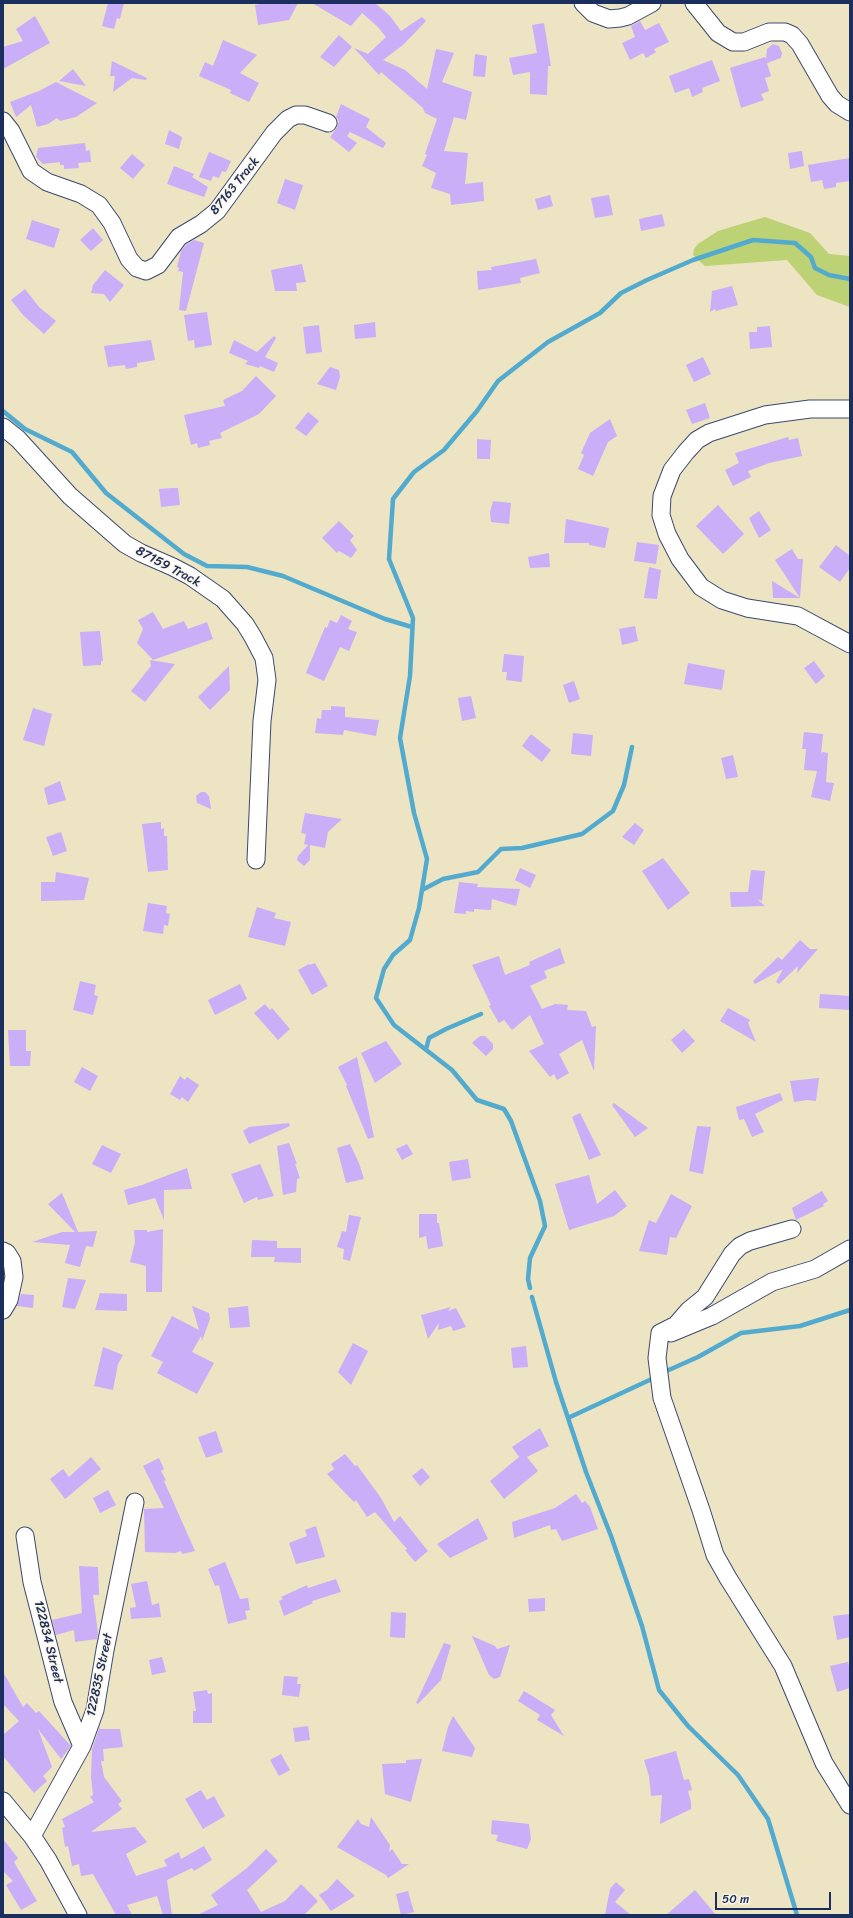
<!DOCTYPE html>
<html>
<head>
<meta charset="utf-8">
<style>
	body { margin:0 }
	#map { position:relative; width:853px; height:1918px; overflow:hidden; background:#ece4c3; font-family:Sriracha,sans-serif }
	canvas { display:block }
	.frame { position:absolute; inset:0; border:4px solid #1b2f5e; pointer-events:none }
	.scale { position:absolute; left:715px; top:1892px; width:116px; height:18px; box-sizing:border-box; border:2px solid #1b2f5e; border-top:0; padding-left:5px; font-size:12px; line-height:14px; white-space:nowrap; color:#1b2f5e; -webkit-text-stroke:3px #fcf5e5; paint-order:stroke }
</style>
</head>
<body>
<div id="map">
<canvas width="853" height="1918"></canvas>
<div class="frame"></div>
<div class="scale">50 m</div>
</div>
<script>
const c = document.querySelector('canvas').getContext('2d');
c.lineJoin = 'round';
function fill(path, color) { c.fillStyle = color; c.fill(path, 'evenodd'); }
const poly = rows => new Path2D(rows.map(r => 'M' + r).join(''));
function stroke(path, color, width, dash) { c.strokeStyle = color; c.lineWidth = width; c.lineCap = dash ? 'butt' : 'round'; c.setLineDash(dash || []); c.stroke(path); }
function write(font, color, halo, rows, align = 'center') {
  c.font = font + ' Sriracha,sans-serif'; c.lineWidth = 3; c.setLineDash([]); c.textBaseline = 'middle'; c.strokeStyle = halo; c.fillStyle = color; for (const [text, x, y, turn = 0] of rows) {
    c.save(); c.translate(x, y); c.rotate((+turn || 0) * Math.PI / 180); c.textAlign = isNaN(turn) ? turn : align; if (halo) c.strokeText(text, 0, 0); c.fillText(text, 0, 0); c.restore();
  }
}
fill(poly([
	[765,217,810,233,829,254,850,256,850,307,817,295,787,260,705,266,693,255,694,249,698,244,718,231]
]), '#bdd175');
stroke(poly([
	[3,411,25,429,72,452,106,493,184,554,207,566,247,567,283,576,385,619,412,627],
	[422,890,443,879,478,872,501,849,522,848,582,834,613,811,624,785,632,747],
	[426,1049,429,1038,446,1029,481,1014],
	[530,1288,528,1279,530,1258,545,1226,540,1201,511,1121,504,1109,477,1100,452,1070,394,1025,376,998,384,969,393,955,410,940,419,908,427,859,414,813,400,738,410,676,413,618,389,559,393,499,414,472,444,450,477,411,498,381,548,342,600,313,621,293,647,280,693,260,753,240,795,243,811,257,815,268,829,275,850,279],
	[532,1297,556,1382,586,1472,611,1536,642,1626,659,1690,688,1726,738,1775,768,1819,797,1915],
	[662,1373,698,1357,741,1333,800,1326,850,1310],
	[568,1418,656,1377]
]), '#52abcf', 4.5);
fill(poly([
	[108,3,124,3,120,19,117,18,114,29,102,26],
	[267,3,298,3,289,20,258,25,255,5],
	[312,3,375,3,390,16,401,31,422,17,426,21,403,45,383,60,405,70,427,89,436,49,454,53,442,82,472,92,466,120,454,117,444,151,468,153,465,184,483,182,484,201,451,205,450,194,431,188,436,173,422,166,427,155,425,154,437,119,425,113,423,108,381,72,379,75,354,48,368,54,386,37,377,26,362,13,351,26],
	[35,16,50,43,3,69,3,47,23,41,16,29],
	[640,21,645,30,659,23,669,42,654,49,656,52,646,58,643,53,630,60,622,43,635,37,631,26],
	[544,23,551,66,548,66,547,95,530,94,530,72,513,75,509,58,537,53,532,25],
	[339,35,352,47,334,67,320,57],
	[223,40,257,55,240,73,259,83,249,102,230,93,231,90,199,76,205,62,213,66],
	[773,44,779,46,782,53,781,58,767,63,771,76,765,78,769,91,761,94,764,100,741,108,730,68,765,57,766,59,767,49],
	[475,54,487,56,485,77,473,76],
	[712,60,720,81,702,88,703,92,692,97,689,88,675,93,669,76],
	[112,61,147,78,146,80,132,78,113,92,115,76,110,76],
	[73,69,86,86,59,81],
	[56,82,97,103,76,117,60,121,57,118,48,124,37,127,31,105,16,117,10,102,39,91],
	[341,104,370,119,366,127,386,143,383,148,350,132,347,136,357,143,349,152,330,137,337,127,339,121,336,117],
	[169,130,182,137,179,149,165,144],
	[85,143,86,151,90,150,91,162,78,163,79,168,64,169,64,165,60,165,60,162,43,164,36,157,38,148],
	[802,151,804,166,790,169,788,153],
	[209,152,231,161,226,172,222,171,219,178,213,176,211,181,199,177],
	[132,154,145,165,133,179,120,168],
	[850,158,850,181,836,183,836,187,824,189,822,180,811,182,808,165],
	[174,166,194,174,192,177,208,187,204,197,167,184],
	[285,179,303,185,295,210,277,203],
	[550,195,553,206,538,210,535,199],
	[609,195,613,215,595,218,591,198],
	[662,214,665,226,641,231,639,219],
	[32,220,60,229,54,248,26,239],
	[93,228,103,240,91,251,80,240],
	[194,240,204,243,186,311,179,310,183,272,178,271,179,268,177,267,181,251,186,245],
	[536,259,540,273,520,278,521,283,478,290,477,271,492,270,491,267],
	[302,264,306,282,296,283,297,291,275,291,271,270],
	[105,270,124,285,110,302,104,294,91,293,93,285],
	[732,286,738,305,716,311,715,309,710,312,712,291],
	[25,289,39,307,56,321,44,334,23,315,11,300],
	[207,312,212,345,195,348,194,340,188,341,184,315],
	[375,322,376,337,355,339,354,325],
	[319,325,322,352,306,354,303,327],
	[770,326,772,347,750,349,749,332,757,332,757,327],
	[274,336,276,338,265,357,278,363,274,372,260,366,259,368,245,364,248,361,229,353,234,340,257,352],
	[151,340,155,360,137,363,137,367,126,369,125,365,108,367,104,346],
	[703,357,711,374,694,382,686,365],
	[330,367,339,370,340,377,336,390,317,384],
	[256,376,276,396,259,414,220,433,222,438,209,441,210,445,198,448,197,443,191,445,184,415,225,406,223,400,242,391],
	[705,403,710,418,692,424,686,410],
	[308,412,319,421,306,436,295,428],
	[610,419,617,436,608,442,593,476,578,469,584,455,581,453,590,433],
	[788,437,789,440,798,438,802,456,769,463,748,471,751,477,733,486,725,470,739,463,735,453],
	[477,439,491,440,490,459,477,459],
	[172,488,178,488,180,505,161,507,159,489],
	[493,501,511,503,509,524,491,522,490,512],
	[718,505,744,534,723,554,696,526],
	[759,511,771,530,759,538,749,518],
	[566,519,609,528,605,548,589,545,589,543,564,543],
	[339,521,354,536,350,540,357,550,351,558,339,551,337,553,322,538],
	[637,542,659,545,656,564,634,561],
	[836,545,850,556,850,568,840,582,819,567],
	[792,549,798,559,803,559,800,598,775,560],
	[549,553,550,567,530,568,528,557],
	[649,567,661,570,657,599,644,598],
	[772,581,800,598,773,598],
	[153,612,163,629,184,621,188,629,207,622,213,639,153,660,137,643,143,629,138,620],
	[341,615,352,621,348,629,357,632,349,651,340,647,324,681,306,673,325,627,327,628,330,620,337,623],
	[635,626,638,641,622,645,619,629],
	[100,631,103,661,101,661,101,665,83,666,80,632],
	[504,654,524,656,522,682,506,680,507,672,502,672],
	[150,660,175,664,145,702,131,691,151,666],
	[814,661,825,676,816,684,804,668],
	[688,663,725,670,722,690,684,684],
	[229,666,230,690,210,710,198,697],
	[574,681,580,699,569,703,563,685],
	[471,696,476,718,462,721,458,698],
	[331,706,345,707,345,717,379,720,376,736,344,730,343,735,315,733,317,718,321,719,322,710,331,710],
	[33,708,52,714,44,746,23,740],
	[804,732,823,734,821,755,822,752,828,753,826,782,834,783,830,801,811,797,817,771,804,770,806,749,802,749],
	[573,733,593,735,591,756,571,754],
	[531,734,551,750,542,762,522,746],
	[733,755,738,777,726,779,721,758],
	[60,781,66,800,48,805,44,788],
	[201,792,205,792,209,796,211,809,197,803,196,796],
	[305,813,342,819,328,832,325,848,310,845,310,860,304,866,297,860,298,856,308,845,304,844,306,834,301,833],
	[161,822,161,829,164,828,164,836,167,836,168,870,148,872,142,824],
	[635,823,644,830,634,845,622,837],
	[61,832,67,851,53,856,46,837],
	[663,858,690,893,668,910,642,871],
	[520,868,536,875,530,888,515,880],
	[751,870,765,871,762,901,757,899,765,906,731,907,730,892,748,892],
	[56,872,89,878,84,900,41,901,41,882,55,882],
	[459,882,478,884,477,887,520,889,516,906,492,899,491,910,474,909,474,912,466,911,466,914,454,913],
	[148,903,167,906,166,913,170,914,168,926,164,925,163,934,143,931],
	[257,907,276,913,274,918,291,922,285,946,248,937],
	[800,940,810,949,818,949,797,973,798,966,779,984,776,982,783,969,755,984,753,981,778,957,782,960],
	[560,948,565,963,544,971,547,978,530,986,542,1009,555,1004,568,1005,567,1010,586,1011,592,1027,596,1026,594,1071,582,1040,559,1054,569,1073,557,1080,554,1074,550,1077,529,1051,544,1044,530,1015,512,1030,504,1020,499,1023,489,1006,491,1005,472,965,499,956,505,975,530,965,529,962],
	[315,963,328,986,312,995,298,970,309,964,310,965],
	[80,981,96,985,94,995,98,996,93,1015,73,1010],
	[240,984,247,999,215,1015,208,1000],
	[820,994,850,996,850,1010,819,1008],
	[265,1004,270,1010,272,1008,290,1029,278,1040,254,1013],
	[728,1008,750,1020,748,1023,756,1042,720,1021],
	[684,1029,695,1041,682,1053,671,1040],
	[8,1030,26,1030,26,1051,31,1051,30,1066,10,1066],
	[480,1036,485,1036,493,1044,493,1049,486,1056,472,1043],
	[386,1041,402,1064,375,1083,361,1053],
	[357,1057,374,1137,368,1139,346,1086,347,1085,338,1067],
	[82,1067,98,1076,90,1091,74,1082],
	[180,1076,185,1080,187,1077,199,1085,188,1102,182,1097,180,1100,170,1094],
	[819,1078,816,1101,807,1100,794,1102,790,1081],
	[780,1093,783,1100,755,1114,764,1132,752,1137,744,1119,739,1120,736,1107],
	[614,1103,648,1128,635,1137,612,1105],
	[580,1113,601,1155,589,1160,572,1117],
	[289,1123,290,1126,249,1144,243,1131,249,1127],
	[697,1126,711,1127,703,1174,689,1171],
	[289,1143,297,1164,295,1164,300,1178,297,1179,296,1192,283,1195,277,1146],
	[350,1144,359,1163,364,1179,346,1183,337,1148],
	[407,1144,413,1154,402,1160,396,1149],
	[102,1145,121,1154,111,1173,92,1164],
	[468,1159,471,1178,452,1181,449,1162],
	[260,1164,274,1196,258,1200,257,1197,244,1203,231,1174],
	[187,1168,192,1189,164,1190,164,1220,155,1198,128,1205,124,1190,142,1185],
	[589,1175,597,1204,615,1190,627,1206,614,1216,569,1230,555,1184],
	[822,1191,828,1201,823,1204,824,1206,796,1220,792,1208],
	[62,1193,78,1232,97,1231,93,1247,86,1246,80,1267,65,1263,70,1245,32,1242,62,1232,75,1232,48,1204],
	[671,1194,692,1206,676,1238,670,1237,667,1255,639,1251,649,1220,656,1223],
	[419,1214,437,1214,437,1223,439,1223,443,1246,428,1249,426,1236,419,1238],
	[349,1215,361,1217,350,1261,343,1259,344,1249,337,1247,342,1231,346,1232],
	[163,1229,162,1292,146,1292,146,1266,130,1262,135,1242,134,1230,147,1230,147,1232],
	[252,1240,277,1241,277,1251,277,1248,301,1248,301,1263,274,1262,275,1257,251,1257],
	[68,1278,86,1280,75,1309,62,1307],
	[100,1293,127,1294,127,1311,95,1310],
	[21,1294,34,1295,33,1308,17,1306],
	[192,1306,209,1313,210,1319,202,1341,201,1336,192,1352,214,1363,197,1394,157,1373,163,1362,151,1356,172,1316,199,1330],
	[248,1306,250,1327,230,1328,228,1308],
	[451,1307,448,1311,456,1308,466,1327,453,1331,451,1326,438,1330,439,1323,428,1339,421,1315],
	[353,1343,368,1351,351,1385,338,1372],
	[526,1346,528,1367,513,1368,511,1348],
	[103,1347,123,1355,118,1364,113,1390,94,1386],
	[540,1428,549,1446,527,1457,538,1471,504,1499,490,1481,519,1457,512,1447],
	[216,1431,223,1452,206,1458,198,1437],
	[345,1454,355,1466,357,1465,381,1498,394,1522,400,1516,428,1551,415,1562,405,1550,407,1549,375,1512,367,1517,356,1500,354,1502,327,1474,334,1469,331,1464],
	[91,1457,101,1469,65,1499,50,1479,63,1469,69,1477],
	[159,1458,164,1469,161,1471,166,1480,164,1481,195,1551,182,1554,181,1551,175,1553,145,1552,144,1509,164,1508,143,1466],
	[422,1468,430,1477,420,1486,412,1476],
	[108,1490,116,1505,100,1513,93,1498],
	[576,1494,582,1503,585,1501,590,1507,598,1529,562,1541,556,1529,551,1530,550,1525,514,1538,512,1522,555,1508],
	[478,1518,488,1539,450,1558,437,1544],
	[316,1526,325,1557,296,1564,289,1543,307,1536,305,1530],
	[225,1562,240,1599,248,1598,250,1610,245,1611,247,1619,228,1624,219,1585,215,1586,208,1569],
	[79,1566,98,1567,99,1595,93,1595,98,1633,97,1639,75,1642,74,1630,56,1635,52,1620,82,1613],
	[336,1579,341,1592,312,1601,313,1603,284,1616,279,1601,283,1599,281,1597,307,1585,308,1588],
	[147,1581,152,1605,159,1603,161,1617,131,1619,130,1608,136,1607,131,1584],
	[545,1598,545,1611,529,1612,528,1599],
	[391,1612,406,1613,405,1638,390,1637],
	[850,1614,850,1637,837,1640,833,1616],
	[472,1636,495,1646,497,1649,510,1645,500,1677,494,1679,489,1675],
	[444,1643,451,1645,441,1680,418,1704,416,1703],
	[162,1657,166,1672,152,1675,149,1660],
	[848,1662,850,1671,850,1688,837,1692,830,1666],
	[3,1672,23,1707,27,1703,36,1713,39,1711,71,1746,61,1759,38,1729,52,1767,43,1776,47,1781,34,1793,3,1756,3,1735,19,1721,3,1704],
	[284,1676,298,1677,297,1684,301,1684,299,1697,282,1695],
	[207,1690,208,1694,212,1693,212,1723,193,1723,193,1711,196,1711,193,1692],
	[524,1691,555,1710,551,1715,564,1736,537,1720,540,1715,518,1701],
	[453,1716,475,1748,472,1757,442,1751,448,1727],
	[100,1726,100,1729,120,1729,123,1747,103,1749,104,1761,101,1761,104,1777,122,1801,118,1804,122,1809,91,1832,135,1827,147,1842,126,1854,136,1876,167,1866,164,1860,179,1852,181,1859,204,1846,212,1860,194,1871,192,1868,167,1880,172,1915,163,1915,157,1896,127,1905,132,1915,116,1915,93,1874,81,1876,79,1864,72,1866,68,1846,65,1847,62,1828,65,1827,62,1819,94,1802,90,1797,93,1795,91,1777,92,1749],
	[308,1726,310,1740,295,1742,293,1728],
	[676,1751,684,1780,689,1779,692,1790,688,1791,691,1802,691,1809,660,1824,662,1795,651,1796,649,1776,644,1760],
	[281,1754,290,1770,279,1776,270,1760],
	[422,1759,411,1802,385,1794,382,1764,406,1763,406,1760],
	[201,1790,207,1800,214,1796,225,1816,203,1829,185,1799],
	[371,1817,390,1845,389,1852,392,1849,402,1864,409,1864,388,1878,386,1875,337,1847,358,1819,361,1824,369,1827],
	[492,1820,529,1824,531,1839,527,1849,496,1841,498,1835,491,1834],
	[3,1839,18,1858,14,1862,37,1901,21,1910,6,1885,13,1881,3,1871],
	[266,1849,278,1861,247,1890,261,1912,285,1901,301,1884,318,1901,304,1915,197,1915,218,1905,211,1895,247,1868],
	[337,1879,355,1896,331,1911,319,1895,327,1890],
	[616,1882,625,1890,615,1902,631,1915,605,1915,610,1889],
	[695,1890,716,1915,666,1915],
	[408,1891,414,1912,401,1915,396,1894]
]), '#caaef8');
const minor = poly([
	[583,3,593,13,609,19,620,18,628,16,652,3],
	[694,3,718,33,733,42,744,42,769,32,785,32,792,35,800,44,830,96,837,104,850,112],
	[3,121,11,131,31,171,47,182,81,194,99,205,112,223,129,259,137,268,146,271,158,265,179,237,201,224,217,211,274,133,288,119,296,115,305,115,328,123],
	[850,409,810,409,765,415,709,433,697,440,686,452,672,470,662,496,661,515,667,534,680,559,701,587,722,600,747,608,798,616,850,644],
	[3,427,18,439,70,496,125,544,141,553,173,567,190,576,223,599,245,624,253,637,264,658,267,680,262,721,256,860],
	[792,1229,750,1241,740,1246,732,1254,705,1297,689,1310,676,1325,660,1333,657,1358,662,1398,701,1510,715,1555,728,1578,783,1666,824,1763,850,1805],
	[3,1251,7,1253,12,1261,14,1277,9,1300,3,1310],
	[671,1333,712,1316,772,1282,815,1269,850,1249],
	[25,1536,32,1582,63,1702,82,1746],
	[3,1801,32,1836,48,1860,78,1915],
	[32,1836,82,1746,95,1710,105,1650,135,1502]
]);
stroke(minor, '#3a4a6d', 19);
stroke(minor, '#fff', 17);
write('13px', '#1b2f5e', '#fcf5e5', [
	["87163 Track",235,186,-51],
	["87159 Track",168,567,28],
	["122834 Street",48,1642,76],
	["122835 Street",100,1675,-78]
]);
</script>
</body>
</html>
